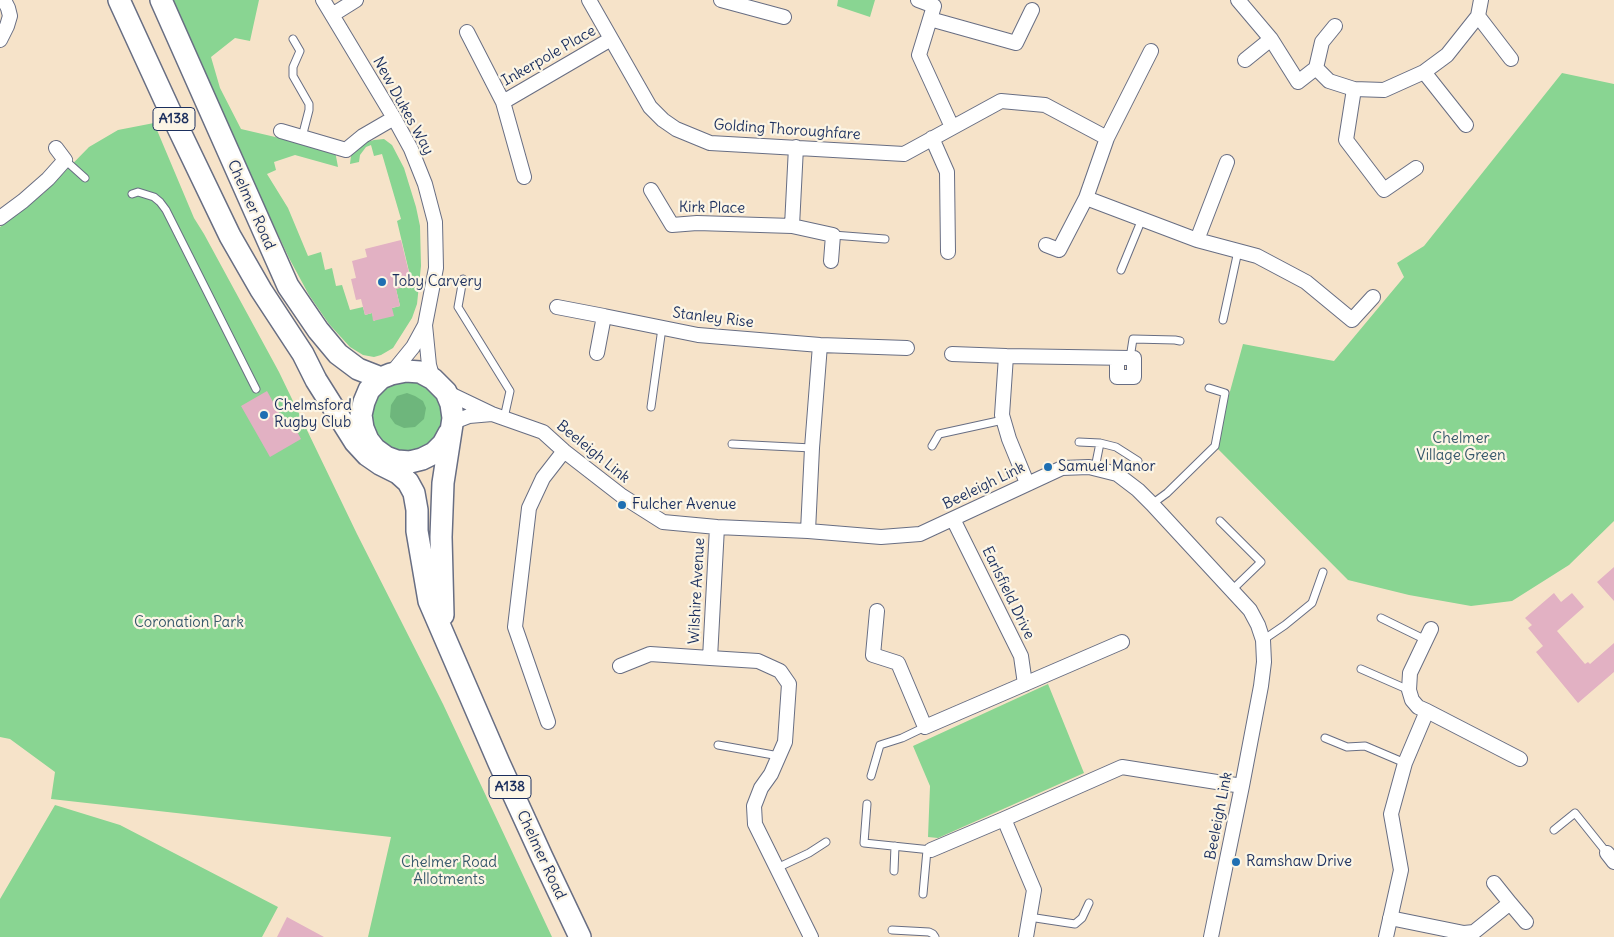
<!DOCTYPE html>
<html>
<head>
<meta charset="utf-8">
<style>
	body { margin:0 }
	canvas { display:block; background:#f6e3c9 }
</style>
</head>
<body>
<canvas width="1614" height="937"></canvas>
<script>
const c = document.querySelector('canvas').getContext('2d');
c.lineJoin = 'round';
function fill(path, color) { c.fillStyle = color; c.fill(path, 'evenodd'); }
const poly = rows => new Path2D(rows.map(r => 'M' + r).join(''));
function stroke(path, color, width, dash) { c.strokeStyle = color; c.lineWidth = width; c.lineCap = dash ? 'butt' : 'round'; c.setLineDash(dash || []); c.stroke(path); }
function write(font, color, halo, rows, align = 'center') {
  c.font = font + ' Delius,sans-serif'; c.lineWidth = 4.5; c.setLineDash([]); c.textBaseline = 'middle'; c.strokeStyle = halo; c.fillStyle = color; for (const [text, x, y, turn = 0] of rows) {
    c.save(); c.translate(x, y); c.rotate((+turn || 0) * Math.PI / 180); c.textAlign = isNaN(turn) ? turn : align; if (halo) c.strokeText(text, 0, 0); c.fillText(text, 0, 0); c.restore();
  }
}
fill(poly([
	[172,0,259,0,250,41,235,38,211,57,220,88,241,129,335,151,338,167,295,155,274,162,276,170,267,174,288,208,308,256,321,252,325,270,332,268,336,286,342,285,350,310,363,307,365,315,372,313,374,321,392,308,400,306,396,289,412,284,397,221,401,219,382,154,374,156,371,145,366,147,360,155,359,162,350,164,351,156,356,148,364,143,374,140,384,139,392,145,404,168,416,207,420,226,421,266,417,304,412,318,393,348,381,355,374,357,363,355,350,347,329,324,309,295,289,258,231,134],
	[838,0,875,0,870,17,837,6],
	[1562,73,1614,84,1614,521,1569,565,1512,601,1471,606,1409,595,1348,580,1215,446,1243,344,1334,361,1404,277,1397,263,1424,246],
	[154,123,194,218,204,234,279,372,357,534,443,704,552,937,368,937,391,837,51,799,55,772,10,739,0,737,0,227,44,193,89,147,118,130],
	'372 416a35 35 0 1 1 70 0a35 35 0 1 1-70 0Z',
	[1048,684,1084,773,938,838,928,837,930,786,913,746],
	[55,805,120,825,278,907,262,937,0,937,0,899]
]), '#89d592');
fill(poly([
	[407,393,415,396,423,401,426,408,424,419,415,427,404,428,395,424,390,417,391,405,397,396]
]), '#6eb67c');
fill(poly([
	[401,240,412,285,396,289,400,306,392,308,394,316,373,321,372,313,365,315,361,299,356,300,351,279,356,278,352,261,367,257,365,249],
	[267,391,287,427,293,424,301,439,270,457,241,406],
	[1614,567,1614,601,1597,582],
	[1554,593,1561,602,1572,593,1584,607,1557,631,1585,664,1588,662,1590,664,1614,643,1614,672,1578,703,1536,652,1543,646,1528,628,1532,625,1525,618],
	[287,917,324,937,277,937]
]), '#e2b1c3');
const lane = poly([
	[293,39,300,51,293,67,293,76,309,104,309,110,302,137],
	[65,160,85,178],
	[132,194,138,192,154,197,160,202,166,210,256,389],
	[833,235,885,239],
	[1121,270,1142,219],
	[463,279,458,307,510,391,504,418],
	[1223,320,1238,251],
	[1130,358,1133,339,1175,340,1180,341],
	[651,407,662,328],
	[1079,442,1100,443],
	[732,444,812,448],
	[932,446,939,434,1003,420],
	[1095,468,1100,443,1116,447,1138,461],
	[1152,504,1167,493,1215,446,1225,393,1209,388],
	[1220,521,1261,562,1232,590],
	[1381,618,1426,640],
	[1263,640,1285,625,1312,603,1323,572],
	[1361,669,1409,690],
	[1325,738,1347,747,1365,746,1405,763],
	[718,745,779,756],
	[871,776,880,745,902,738,925,727],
	[867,804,864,843,931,850],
	[1554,830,1575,813,1607,853],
	[777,868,809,853,826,842],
	[894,871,895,846],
	[923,894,927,850],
	[1029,917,1075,924,1082,918,1089,903],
	[892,930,929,932,933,934,935,937]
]);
const street = poly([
	[323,0,394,118,411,149,425,184,435,222,436,268,425,325,429,365,433,379],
	[589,0,650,107,663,120,676,129,710,143,904,154,1001,101,1045,105,1107,138,1086,198,1197,240,1257,256,1306,282,1352,320,1373,297],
	[721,0,784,17],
	[918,0,934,6,919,55,952,127],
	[1238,0,1271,39,1298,82,1316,68,1329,81,1354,89,1384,90,1424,72,1447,55,1478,16,1481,0],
	[332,15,356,0],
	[1478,16,1511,59],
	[930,19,1016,43,1032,10],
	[467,32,503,102,524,177],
	[0,40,7,26,10,16,8,8,4,0],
	[1245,60,1271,39],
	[1316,68,1322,42,1335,26],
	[1424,72,1466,125],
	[1354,89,1346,140,1384,190,1416,168],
	[503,102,611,39],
	[281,131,346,150,363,136,394,118],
	[932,138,947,172,948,252],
	[1107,138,1151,51],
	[651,190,672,225,697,223,792,226,796,147],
	[0,218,23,201,48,179,65,160,56,148],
	[792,226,833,235,831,261],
	[1197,240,1227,162],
	[1046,245,1059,250,1086,198],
	[557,307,604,316],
	[597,353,604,316,698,335,820,345,907,348],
	[952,354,1006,356,1002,415,1009,439,1027,483],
	[1006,356,1130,358,1134,358,1134,377,1117,377,1117,358],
	[391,374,413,347,425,325],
	[446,392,492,414,543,432,564,451,622,496,663,522,717,527,808,531,881,537,920,534,1062,468,1089,467,1117,474,1138,490,1152,504,1250,610,1258,625,1263,640,1264,662,1261,686,1242,786,1211,937],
	[451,423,469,416,492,414],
	[953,519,1021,656,1025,684],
	[717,527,710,658,758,661,780,671,789,684,785,742,771,774,761,788,754,806,755,824,811,937],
	[808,531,812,448,820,345],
	[877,611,873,655,898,663,925,727,1122,642],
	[620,666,650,654,710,658],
	[1427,711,1520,759],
	[548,722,515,627,529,508,543,478,564,451],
	[931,850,1004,819],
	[1607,853,1614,862],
	[1510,903,1526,922],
	[1390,918,1464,933,1474,932,1510,903,1494,883],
	[1026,937,1034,890,1004,819,1122,767,1242,786],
	[1386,937,1401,870,1391,814,1405,763,1427,711,1418,707,1412,700,1409,690,1410,673,1431,629]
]);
const primary = poly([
	[119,0,169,109,230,236,261,290,303,354,316,380,355,442,367,455,380,464,398,473,408,482,414,493,417,510,417,531,429,601,499,763,542,857,580,937],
	[161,0,288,286,318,330,338,354,358,369,381,378],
	[443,615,441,537,443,483,453,418,451,404,446,392,433,379,420,372,406,371,391,374,381,378,369,390,364,402,361,415,363,428,368,440,375,449,386,457,397,461,410,462,422,459,434,453,443,444,449,433]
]);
stroke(lane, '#686e83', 9);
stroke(street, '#686e83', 16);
stroke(primary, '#686e83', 24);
stroke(lane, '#fff', 7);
stroke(street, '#fff', 14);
stroke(primary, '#fff', 21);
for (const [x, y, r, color] of [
	[382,282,5,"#1f6fb2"],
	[264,415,5,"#1f6fb2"],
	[1048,467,5,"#1f6fb2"],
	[622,505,5,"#1f6fb2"],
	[1236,862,5,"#1f6fb2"]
]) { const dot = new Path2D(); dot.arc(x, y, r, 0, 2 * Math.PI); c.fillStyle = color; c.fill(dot); stroke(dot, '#fcf5e5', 2); }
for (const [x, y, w] of [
	[174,119,42],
	[510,787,42]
]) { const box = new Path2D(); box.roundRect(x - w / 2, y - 11.5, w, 23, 4); c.fillStyle = '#fcf5e5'; c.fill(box); stroke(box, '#1b2f5e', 1); }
write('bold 14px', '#1b2f5e', null, [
	["A138",174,119],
	["A138",510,787]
]);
write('15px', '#1b2f5e', '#fcf5e5', [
	["Inkerpole Place",549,56,-30],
	["New Dukes Way",403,106,61],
	["Golding Thoroughfare",787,130,4],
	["Chelmer Road",251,205,66],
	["Kirk Place",712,208,1],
	["Stanley Rise",713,318,7],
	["Beeleigh Link",593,452,39],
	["Beeleigh Link",984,486,-26],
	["Wilshire Avenue",697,591,-87],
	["Earlsfield Drive",1008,593,64],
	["Beeleigh Link",1219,816,-79],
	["Chelmer Road",541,855,65]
]);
write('15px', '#1b2f5e', '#fcf5e5', [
	["Toby Carvery",392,282],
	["Chelmsford",274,406],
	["Rugby Club",274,423],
	["Samuel Manor",1058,467],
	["Fulcher Avenue",632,505],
	["Ramshaw Drive",1246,862]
], 'left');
write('15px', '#36586b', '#fcf5e5', [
	["Chelmer",1461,439],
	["Village Green",1461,456],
	["Coronation Park",189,623],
	["Chelmer Road",449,863],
	["Allotments",449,880]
]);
</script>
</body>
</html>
